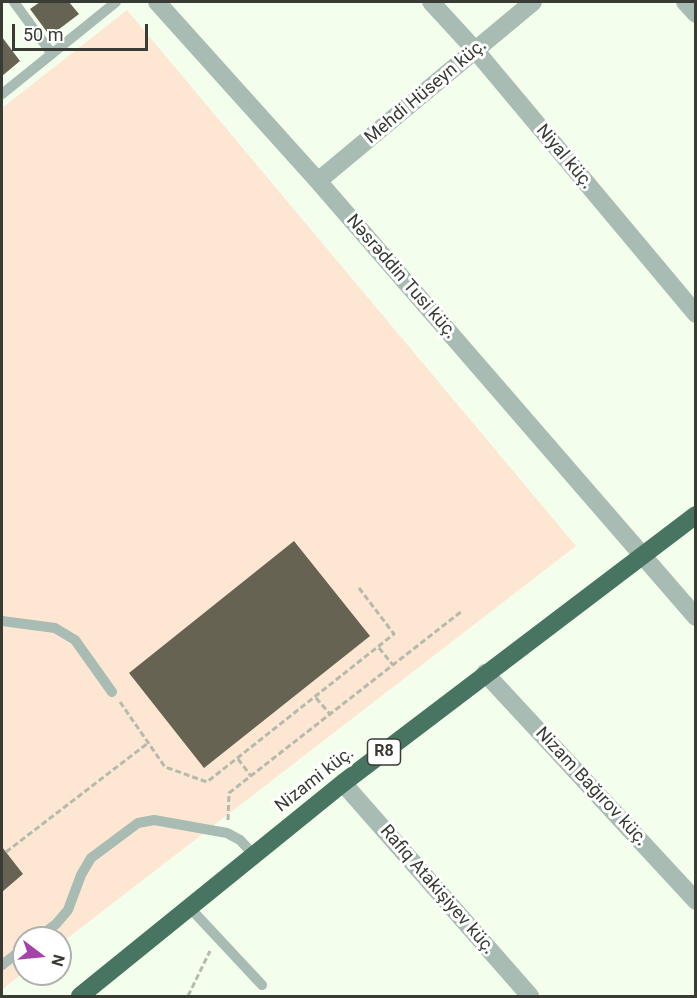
<!DOCTYPE html>
<html>
<head>
<meta charset="utf-8">
<style>
	body { margin:0 }
	#map { position:relative; width:697px; height:998px; overflow:hidden; background:#f4feec; font-family:Roboto,sans-serif }
	canvas { display:block }
	.frame { position:absolute; inset:0; border:3px solid #383c35; pointer-events:none }
	.north { position:absolute; left:12px; top:926px; width:60px; height:60px; box-sizing:border-box; background:#fff; border:2px solid #afb1ae; border-radius:50%; rotate:106deg; font-size:16px; font-weight:700; line-height:24px; text-align:center; color:#383c35 }
	.north::after { content:''; display:block; margin:auto; width:21px; height:27px; background:#a543aa; clip-path:polygon(50% 0,100% 100%,50% 72%,0 100%) }
	.scale { position:absolute; left:12px; top:24px; width:136px; height:27px; box-sizing:border-box; border:3px solid #383c35; border-top:0; padding-left:8px; font-size:18px; line-height:21px; white-space:nowrap; color:#383c35; -webkit-text-stroke:4px #fff; paint-order:stroke }
</style>
</head>
<body>
<div id="map">
<canvas width="697" height="998"></canvas>
<div class="frame"></div>
<div class="north">N</div>
<div class="scale">50 m</div>
</div>
<script>
const c = document.querySelector('canvas').getContext('2d');
c.lineJoin = 'round';
function fill(path, color) { c.fillStyle = color; c.fill(path, 'evenodd'); }
const poly = rows => new Path2D(rows.map(r => 'M' + r).join(''));
function stroke(path, color, width, dash) { c.strokeStyle = color; c.lineWidth = width; c.lineCap = dash ? 'butt' : 'round'; c.setLineDash(dash || []); c.stroke(path); }
function write(font, color, halo, rows, align = 'center') {
  c.font = font + ' Roboto,sans-serif'; c.lineWidth = 6; c.setLineDash([]); c.textBaseline = 'middle'; c.strokeStyle = halo; c.fillStyle = color; for (const [text, x, y, turn = 0] of rows) {
    c.save(); c.translate(x, y); c.rotate((+turn || 0) * Math.PI / 180); c.textAlign = isNaN(turn) ? turn : align; if (halo) c.strokeText(text, 0, 0); c.fillText(text, 0, 0); c.restore();
  }
}
fill(poly([
	[127,10,576,546,60,944,60,938,24,938,24,972,2,990,2,108]
]), '#fee7d2');
fill(poly([
	[40,2,69,2,79,14,50,36,30,9],
	[2,37,20,61,2,76],
	[294,541,370,636,204,768,129,673],
	[2,847,23,874,2,892]
]), '#666352');
stroke(poly([
	[379,648,393,665],
	[316,698,330,714],
	[120,702,165,767,207,782,394,634,359,588],
	[238,759,251,776],
	[228,820,229,793,462,611],
	[6,852,148,743],
	[188,996,210,951]
]), '#b3bbad', 3, [6, 3]);
stroke(poly([
	[14,2,52,54],
	[2,94,116,2],
	[2,621,55,628,75,640,112,692],
	[190,908,262,985],
	[37,938,56,924,68,910,81,875,91,858,138,823,154,820,227,833,240,840,254,855],
	[2,965,24,948]
]), '#a8bcb3', 10);
stroke(poly([
	[157,2,318,181,696,617],
	[431,2,476,51,696,314],
	[685,2,696,14],
	[318,181,533,2],
	[485,673,696,901],
	[343,783,530,996]
]), '#a8bcb3', 18);
stroke(poly([
	[80,996,343,783,696,515]
]), '#487562', 18);
for (const [x, y, w] of [
	[384,752,33]
]) { const box = new Path2D(); box.roundRect(x - w / 2, y - 13, w, 26, 4.5); c.fillStyle = '#fff'; c.fill(box); stroke(box, '#383c35', 1.5); }
write('bold 16px', '#383c35', null, [
	["R8",384,752]
]);
write('18px', '#383c35', '#fff', [
	["Mehdi Hüseyn küç.",426,92,-40],
	["Niyal küç.",564,157,50],
	["Nəsrəddin Tusi küç.",401,277,49],
	["Nizami küç.",315,780,-38],
	["Nizam Bağırov küç.",591,787,47],
	["Rafiq Atakişiyev küç.",437,890,49]
]);
</script>
</body>
</html>
